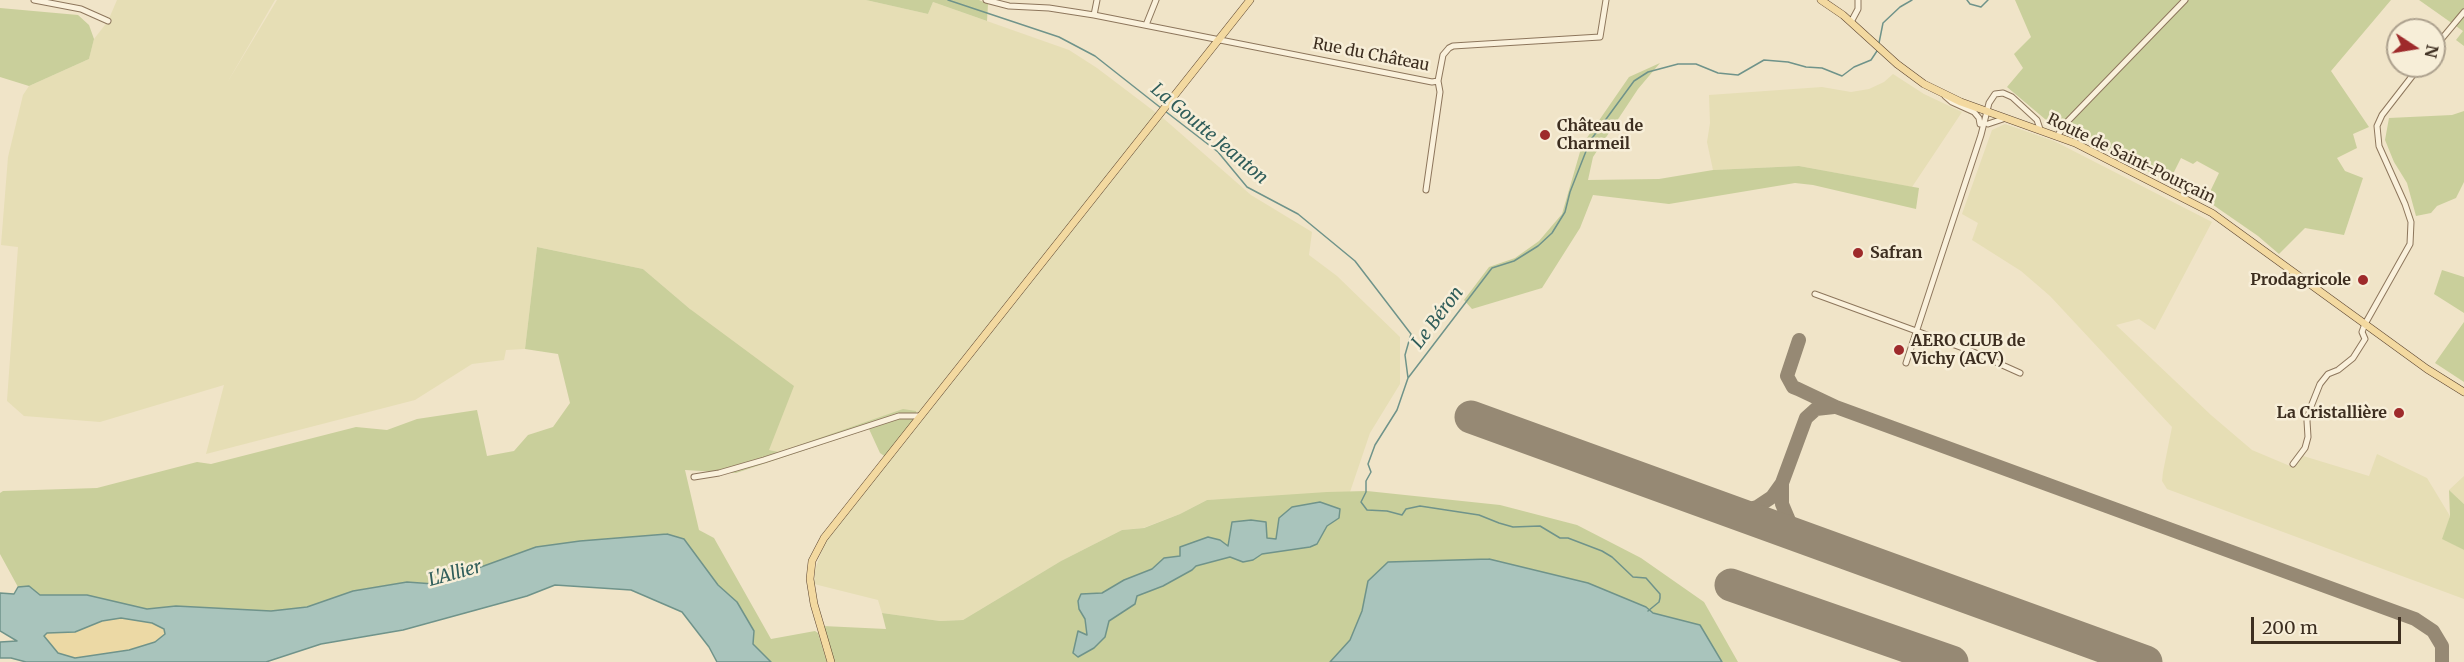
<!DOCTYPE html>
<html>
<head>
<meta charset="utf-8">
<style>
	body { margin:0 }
	#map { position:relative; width:2464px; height:662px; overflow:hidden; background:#f0e4c8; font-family:Merriweather,serif }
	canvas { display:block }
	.north { position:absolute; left:2386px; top:18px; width:60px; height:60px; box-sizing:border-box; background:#f7eed8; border:2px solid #ada18e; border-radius:50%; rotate:102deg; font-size:16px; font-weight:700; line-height:24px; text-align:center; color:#3d2e20 }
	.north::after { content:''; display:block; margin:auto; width:21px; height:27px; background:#9e2a2b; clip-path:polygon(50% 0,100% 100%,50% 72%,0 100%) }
	.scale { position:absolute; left:2251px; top:617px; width:150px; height:27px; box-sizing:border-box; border:3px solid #3d2e20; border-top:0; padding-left:8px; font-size:18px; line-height:21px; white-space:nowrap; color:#3d2e20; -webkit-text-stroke:4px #f7eed8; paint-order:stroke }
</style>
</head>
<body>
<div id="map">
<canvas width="2464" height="662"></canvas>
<div class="north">N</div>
<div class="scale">200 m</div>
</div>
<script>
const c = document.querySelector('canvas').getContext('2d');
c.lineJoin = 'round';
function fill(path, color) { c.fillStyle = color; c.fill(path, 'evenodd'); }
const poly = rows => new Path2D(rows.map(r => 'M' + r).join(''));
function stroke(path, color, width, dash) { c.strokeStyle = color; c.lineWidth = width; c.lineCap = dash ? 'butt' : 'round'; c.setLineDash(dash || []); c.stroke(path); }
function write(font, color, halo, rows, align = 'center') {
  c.font = font + ' Merriweather,serif'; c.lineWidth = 5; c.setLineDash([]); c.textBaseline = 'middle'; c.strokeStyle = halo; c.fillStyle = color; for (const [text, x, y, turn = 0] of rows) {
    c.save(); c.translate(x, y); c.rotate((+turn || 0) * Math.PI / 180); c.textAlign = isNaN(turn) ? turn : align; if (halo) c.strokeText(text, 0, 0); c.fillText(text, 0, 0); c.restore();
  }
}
fill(poly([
	[117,0,275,0,227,83,277,0,866,0,928,14,933,2,1069,50,1097,68,1163,118,1251,195,1312,232,1309,255,1337,276,1400,337,1400,384,1370,433,1350,492,1207,500,1180,514,1143,528,1122,530,1061,561,963,620,940,621,882,613,878,600,814,584,815,570,824,544,917,425,916,411,779,452,769,450,690,309,643,269,537,247,525,349,506,350,504,360,472,364,415,400,206,454,224,385,100,422,24,416,7,401,18,247,1,245,8,157,23,95,29,86,89,59,94,39,108,21],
	[1893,74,1924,94,1962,112,1912,187,1799,166,1713,170,1707,142,1710,123,1709,95,1822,87,1851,92,1869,89,1884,82],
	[2005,124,2054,141,2212,222,2155,330,2139,319,2116,325,2211,415,2252,450,2290,466,2300,455,2369,476,2377,454,2427,478,2450,516,2443,539,2464,550,2464,599,2167,489,2162,481,2163,472,2172,427,2050,296,2021,271,1972,240,1978,223,1962,214,1992,130],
	[2464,476,2464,504,2449,490]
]), '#e6deb5');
fill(poly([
	[866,0,979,0,988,4,987,21,933,2,928,14],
	[2015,0,2391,0,2331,71,2369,127,2353,134,2357,148,2337,158,2345,171,2363,178,2344,235,2305,228,2279,254,2258,236,2206,200,2219,173,2197,161,2193,164,2181,158,2169,182,2067,130,2052,125,2007,87,2023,68,2014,54,2031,37],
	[2419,0,2464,0,2464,46,2456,40,2463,31],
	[0,8,78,15,89,25,94,39,89,59,29,86,0,77],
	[1660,63,1638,89,1593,157,1588,180,1659,179,1713,170,1799,166,1919,188,1916,209,1813,185,1795,183,1669,204,1593,195,1580,228,1542,288,1472,309,1464,300,1489,267,1515,258,1539,241,1562,214,1582,145,1629,77],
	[2464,111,2464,182,2456,198,2437,206,2431,213,2416,216,2407,183,2394,162,2385,140,2389,118,2452,115],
	[537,247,643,269,690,309,794,386,769,450,779,452,903,409,916,411,918,425,890,460,880,453,869,429,736,473,685,470,699,530,714,538,771,639,815,631,818,633,827,662,771,662,753,644,737,602,718,585,684,539,667,534,580,541,536,547,434,584,407,582,353,591,307,607,271,611,176,606,147,609,87,595,40,595,29,587,18,587,0,554,0,493,3,491,97,488,197,462,211,464,356,427,387,430,417,419,477,410,487,456,514,451,528,435,553,427,570,403,558,354,525,349],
	[2442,270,2464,277,2464,313,2434,294],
	[2464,322,2464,382,2435,363],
	[2449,490,2464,504,2464,550,2442,539,2450,516],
	[1367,491,1500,505,1577,525,1641,558,1704,602,1738,662,1722,662,1700,625,1653,613,1646,607,1368,581,1362,611,1350,640,1330,662,834,662,823,626,886,629,882,613,940,621,963,620,1061,561,1122,530,1144,528,1180,514,1207,500,1327,492]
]), '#c9cf9b');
fill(poly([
	[121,618,152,623,164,629,165,634,155,642,129,651,75,658,58,653,44,636,47,633,75,632,102,621]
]), '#ecd9a5');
const water = poly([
	[1320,502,1340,509,1339,518,1327,526,1317,544,1310,547,1262,554,1253,560,1243,562,1230,557,1196,566,1192,570,1163,586,1137,596,1135,604,1109,621,1105,637,1094,648,1078,657,1073,653,1078,631,1087,635,1085,619,1079,609,1078,601,1081,594,1102,593,1124,580,1152,569,1164,558,1180,556,1180,547,1208,537,1220,540,1228,546,1232,522,1251,520,1266,522,1267,538,1276,539,1279,518,1292,507,1320,502],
	[667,534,684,539,718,585,737,602,754,631,753,644,771,662,717,662,709,647,682,612,631,590,555,585,527,596,403,630,321,644,266,662,26,662,11,658,0,658,0,642,17,641,0,631,0,593,14,594,18,587,29,586,40,595,87,595,147,609,176,606,271,611,307,607,353,591,407,582,434,584,536,547,580,541,667,534],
	[121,618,152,623,164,629,165,634,155,642,129,650,75,658,58,653,44,636,47,633,75,632,102,621,121,618],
	[1489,559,1588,583,1646,607,1653,613,1700,625,1722,662,1330,662,1350,640,1362,611,1368,581,1388,562,1489,559]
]);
fill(water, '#a9c4bc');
stroke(water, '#6f938a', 1.5);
stroke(poly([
	[948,0,1059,37,1095,56,1161,108],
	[1967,0,1970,4,1981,7,1988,0],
	[1879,43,1883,23,1900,7,1912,0],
	[1165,111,1218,152,1247,187,1298,214,1355,261,1411,334,1405,355,1408,378],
	[1648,611,1659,602,1660,598,1660,594,1646,578,1633,577,1612,557,1602,551,1568,538,1560,538,1540,526,1513,527,1499,523,1479,515,1420,506,1406,509,1402,515,1387,511,1367,510,1361,502,1366,492,1366,481,1371,472,1368,464,1375,445,1397,410,1408,378,1492,268,1514,261,1538,246,1552,233,1565,212,1570,192,1590,141,1634,81,1648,72,1678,64,1696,64,1718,73,1738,75,1764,60,1788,62,1806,67,1822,68,1842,76,1854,67,1871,60,1877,51]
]), '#6f938a', 1.5);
stroke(poly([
	[1799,340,1787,376,1793,387,1798,389,1836,407,2415,619,2433,631,2442,646,2442,662],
	[1729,510,1743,511,1757,507,1772,497,1782,483],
	[1811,539,1790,523,1782,504,1782,483,1806,418,1816,409,1834,407]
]), '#968974', 14);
stroke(poly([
	[1471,417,2146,662],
	[1731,585,1952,662]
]), '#968974', 33);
const minor = poly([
	[34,0,81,9,108,21],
	[986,0,1009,6,1049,8,1094,15,1432,82,1438,81,1443,55,1449,48,1453,46,1600,37,1606,0],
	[1094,15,1097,0],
	[1851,22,1858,9,1858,0],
	[1146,25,1156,0],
	[2434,48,2464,12],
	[1945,96,1952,102,1974,112,1979,118,1980,124],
	[1988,124,2003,119],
	[2058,135,2066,123,2185,0],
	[1426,190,1440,92,1438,81],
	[1815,294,1971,351,2020,373],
	[1906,363,1981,135,1989,103,1995,94,2003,93,2012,97,2037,120,2040,129],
	[2293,464,2305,448,2308,437,2307,421,2310,409,2320,384,2328,374,2338,370,2353,358,2365,339,2362,332,2365,324,2410,244,2411,222,2405,204,2379,146,2377,126,2382,115,2420,66],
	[694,477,719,473,764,460,899,416,919,416]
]);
const major = poly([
	[1821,0,1843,15,1897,64,1924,84,1961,102,2075,143,2212,213,2427,369,2464,392],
	[831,662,814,604,810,579,812,561,824,538,1250,0]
]);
stroke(minor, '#8d765c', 7);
stroke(major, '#5b4430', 8);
stroke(minor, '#faf1dc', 5);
stroke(major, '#f3d9a0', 7);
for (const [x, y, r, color] of [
	[1545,135,6,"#9e2a2b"],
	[1858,253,6,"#9e2a2b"],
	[2363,280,6,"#9e2a2b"],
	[1899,350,6,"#9e2a2b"],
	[2399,413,6,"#9e2a2b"]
]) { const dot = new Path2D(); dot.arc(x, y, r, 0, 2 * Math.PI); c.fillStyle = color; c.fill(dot); stroke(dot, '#f7eed8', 2); }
write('16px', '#3d2e20', '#f7eed8', [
	["Rue du Château",1371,55,11],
	["Route de Saint-Pourçain",2131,159,26]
]);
write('bold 16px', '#3d2e20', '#f7eed8', [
	["Château de",1557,126],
	["Charmeil",1557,144],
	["Safran",1870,253],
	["Prodagricole",2351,280,"right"],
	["AERO CLUB de",1911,341],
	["Vichy (ACV)",1911,359],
	["La Cristallière",2387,413,"right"]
], 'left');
write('italic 18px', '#2f5d5a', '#f7eed8', [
	["La Goutte Jeanton",1209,134,40],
	["Le Béron",1438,318,-53],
	["L'Allier",455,574,-15]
]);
</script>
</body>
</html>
